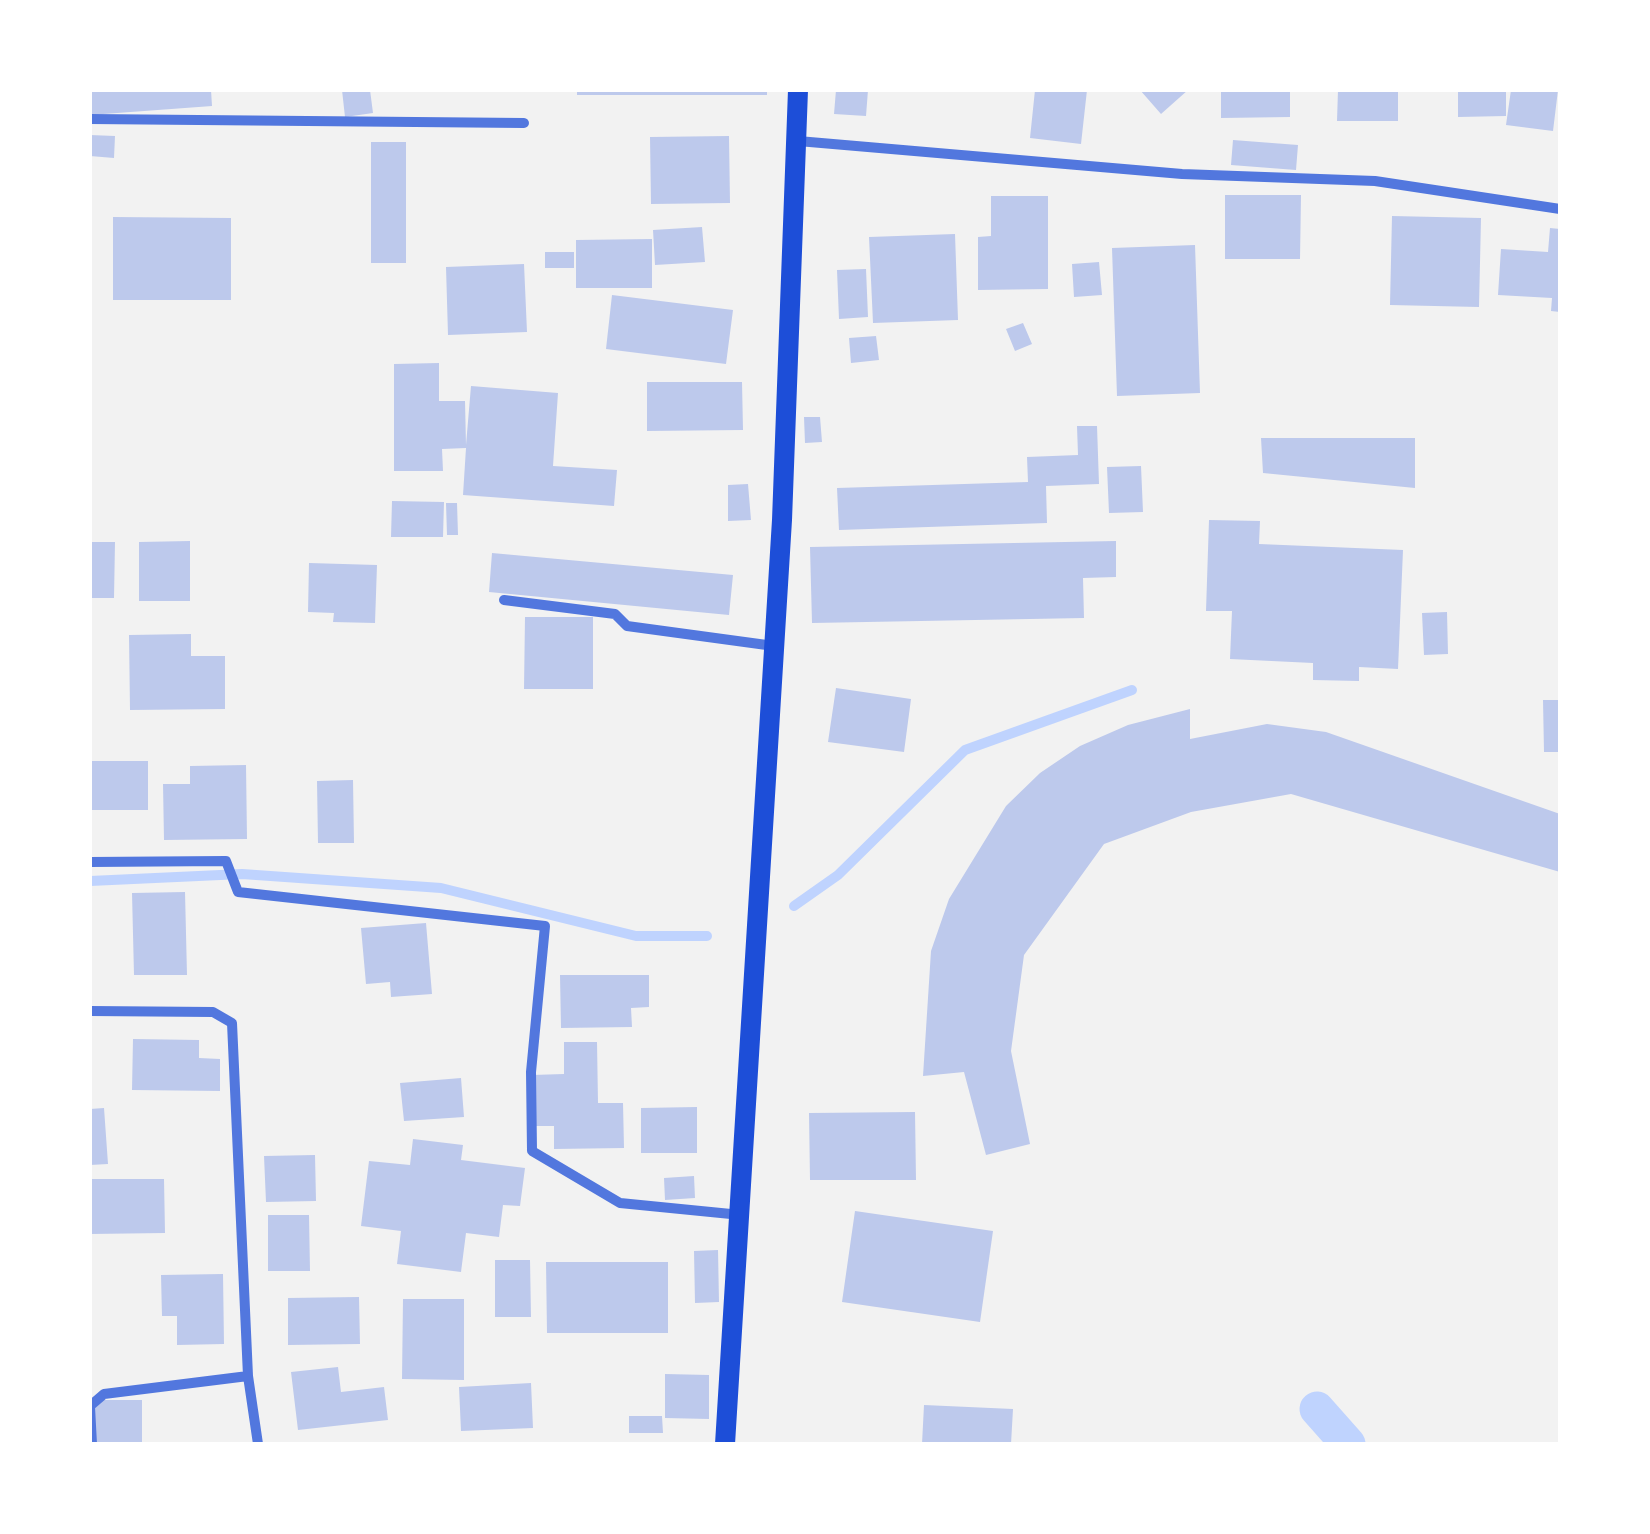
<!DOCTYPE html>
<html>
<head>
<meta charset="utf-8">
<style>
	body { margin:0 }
	#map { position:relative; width:1650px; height:1534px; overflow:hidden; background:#f2f2f2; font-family:Spectral,serif }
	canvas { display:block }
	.frame { position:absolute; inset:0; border:92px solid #fff; pointer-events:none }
</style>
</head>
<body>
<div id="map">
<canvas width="1650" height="1534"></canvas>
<div class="frame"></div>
</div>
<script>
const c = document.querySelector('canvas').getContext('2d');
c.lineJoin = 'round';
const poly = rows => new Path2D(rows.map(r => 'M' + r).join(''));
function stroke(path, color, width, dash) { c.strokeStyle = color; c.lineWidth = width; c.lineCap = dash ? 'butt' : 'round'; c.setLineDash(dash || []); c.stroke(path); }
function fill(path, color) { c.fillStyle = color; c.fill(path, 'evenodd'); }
stroke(poly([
	[90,881,242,874,441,888,636,936,707,936],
	[794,906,838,875,965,750,1132,690]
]), '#bfd3fe', 10);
stroke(poly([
	[1317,1409,1348,1444]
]), '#bfd3fe', 35);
fill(poly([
	[90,90,211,90,212,106,90,115],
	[342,90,370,90,373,113,345,117],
	[577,90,767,90,767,95,577,95],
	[836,90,868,90,866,116,834,114],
	[1035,90,1087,90,1081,144,1030,138],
	[1140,90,1188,90,1161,114],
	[1221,90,1290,90,1290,117,1221,118],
	[1338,90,1398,90,1398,121,1337,121],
	[1458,90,1506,90,1506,116,1458,117],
	[1511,90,1558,90,1553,131,1506,125],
	[90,135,115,136,114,158,90,156],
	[729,136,730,203,651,204,650,137],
	[1233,140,1298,145,1296,170,1231,165],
	[371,142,406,142,406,263,371,263],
	[1225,195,1301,195,1300,259,1225,259],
	[991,196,1048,196,1048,289,978,290,978,237,991,236],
	[1392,216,1481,218,1479,307,1390,305],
	[113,217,231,218,231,300,113,300],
	[702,227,705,262,655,265,653,230],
	[1550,228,1560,229,1560,312,1551,311,1552,298,1498,295,1501,249,1548,252],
	[955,234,958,320,873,323,869,237],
	[652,239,652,288,576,288,576,240],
	[1195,245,1200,393,1117,396,1112,248],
	[545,252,574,252,574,268,545,268],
	[1099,262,1102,295,1074,297,1072,264],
	[524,264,527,332,448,335,446,267],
	[866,269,868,317,839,319,837,270],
	[612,295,733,310,726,364,606,349],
	[1023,323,1032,344,1015,351,1006,329],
	[876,336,879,360,851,363,849,338],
	[439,363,439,401,465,401,466,445,471,386,558,393,553,466,617,470,614,506,463,495,466,448,442,449,443,471,394,471,394,364],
	[647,382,742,382,743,430,647,431],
	[804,417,820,417,822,442,805,443],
	[1077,426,1097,426,1099,484,1046,486,1047,523,839,530,837,488,1028,482,1027,457,1078,455],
	[1261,438,1415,438,1415,488,1263,473],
	[1141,466,1143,512,1109,513,1107,467],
	[748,484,751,520,728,521,728,485],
	[392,501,444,502,443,537,391,537],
	[446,503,457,503,458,535,447,535],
	[1209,520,1260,521,1259,544,1403,550,1398,669,1359,667,1359,681,1313,680,1313,663,1230,659,1232,611,1206,611],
	[190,541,190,601,139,601,139,542],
	[1116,541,1116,577,1083,578,1084,618,812,623,810,547],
	[90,542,115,542,114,598,90,598],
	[492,553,733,575,729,615,489,592],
	[309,563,377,565,375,623,333,622,334,613,308,612],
	[1447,612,1448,654,1424,655,1422,613],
	[525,617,593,617,593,689,524,689],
	[191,634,191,656,225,656,225,709,130,710,129,635],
	[836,688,911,699,904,752,828,742],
	[1543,700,1560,700,1560,752,1544,752],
	[1190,709,1190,739,1267,724,1326,732,1560,814,1560,872,1291,794,1191,812,1104,844,1024,955,1011,1051,1030,1144,986,1155,964,1072,923,1076,931,951,949,899,1006,806,1040,773,1080,746,1128,725],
	[90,761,148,761,148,810,90,810],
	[246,765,247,839,164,840,163,784,190,784,190,766],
	[353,780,354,843,318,843,317,781],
	[185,892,187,975,134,975,132,893],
	[426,923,432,994,391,997,390,982,366,984,361,928],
	[560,975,649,975,649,1007,631,1008,632,1027,561,1028],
	[133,1039,199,1040,199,1058,220,1059,220,1091,132,1090],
	[564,1042,597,1042,598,1103,623,1103,624,1148,554,1149,554,1126,533,1126,532,1075,564,1074],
	[461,1078,464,1117,404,1121,400,1083],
	[697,1107,697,1153,641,1153,641,1108],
	[104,1108,108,1164,90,1165,90,1109],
	[915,1112,916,1180,810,1180,809,1113],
	[413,1139,463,1145,461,1160,525,1168,520,1206,503,1205,499,1237,466,1233,461,1272,397,1264,401,1231,361,1226,369,1161,410,1165],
	[315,1155,316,1201,266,1202,264,1156],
	[694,1176,695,1198,665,1200,664,1178],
	[90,1179,164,1179,165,1233,90,1234],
	[855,1211,993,1231,980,1322,842,1302],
	[268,1215,309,1215,310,1271,268,1271],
	[718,1250,719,1302,695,1303,694,1251],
	[495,1260,530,1260,531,1317,495,1317],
	[546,1262,668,1262,668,1333,547,1333],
	[223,1274,224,1344,177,1345,177,1316,162,1316,161,1275],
	[359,1297,360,1344,288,1345,288,1298],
	[403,1299,464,1299,464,1380,402,1379],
	[338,1367,341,1392,384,1387,388,1420,298,1430,291,1372],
	[665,1374,709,1375,709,1419,665,1418],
	[531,1383,533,1428,461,1431,459,1387],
	[94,1400,142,1400,142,1444,94,1444],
	[924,1405,1013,1409,1011,1444,922,1444],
	[629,1416,662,1416,663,1433,629,1433]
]), '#bdc9ec');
stroke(poly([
	[90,119,524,123],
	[798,141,1182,174,1375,181,1560,209],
	[504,600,615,614,627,626,774,646],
	[90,862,226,861,238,892,545,926,531,1072,532,1151,620,1203,741,1215],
	[90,1011,213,1012,232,1023,248,1376,258,1444],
	[90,1406,104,1394,248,1376],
	[90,1407,92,1444]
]), '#5277de', 10);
stroke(poly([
	[725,1444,782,520,798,90]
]), '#1d4ed8', 20);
</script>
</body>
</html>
